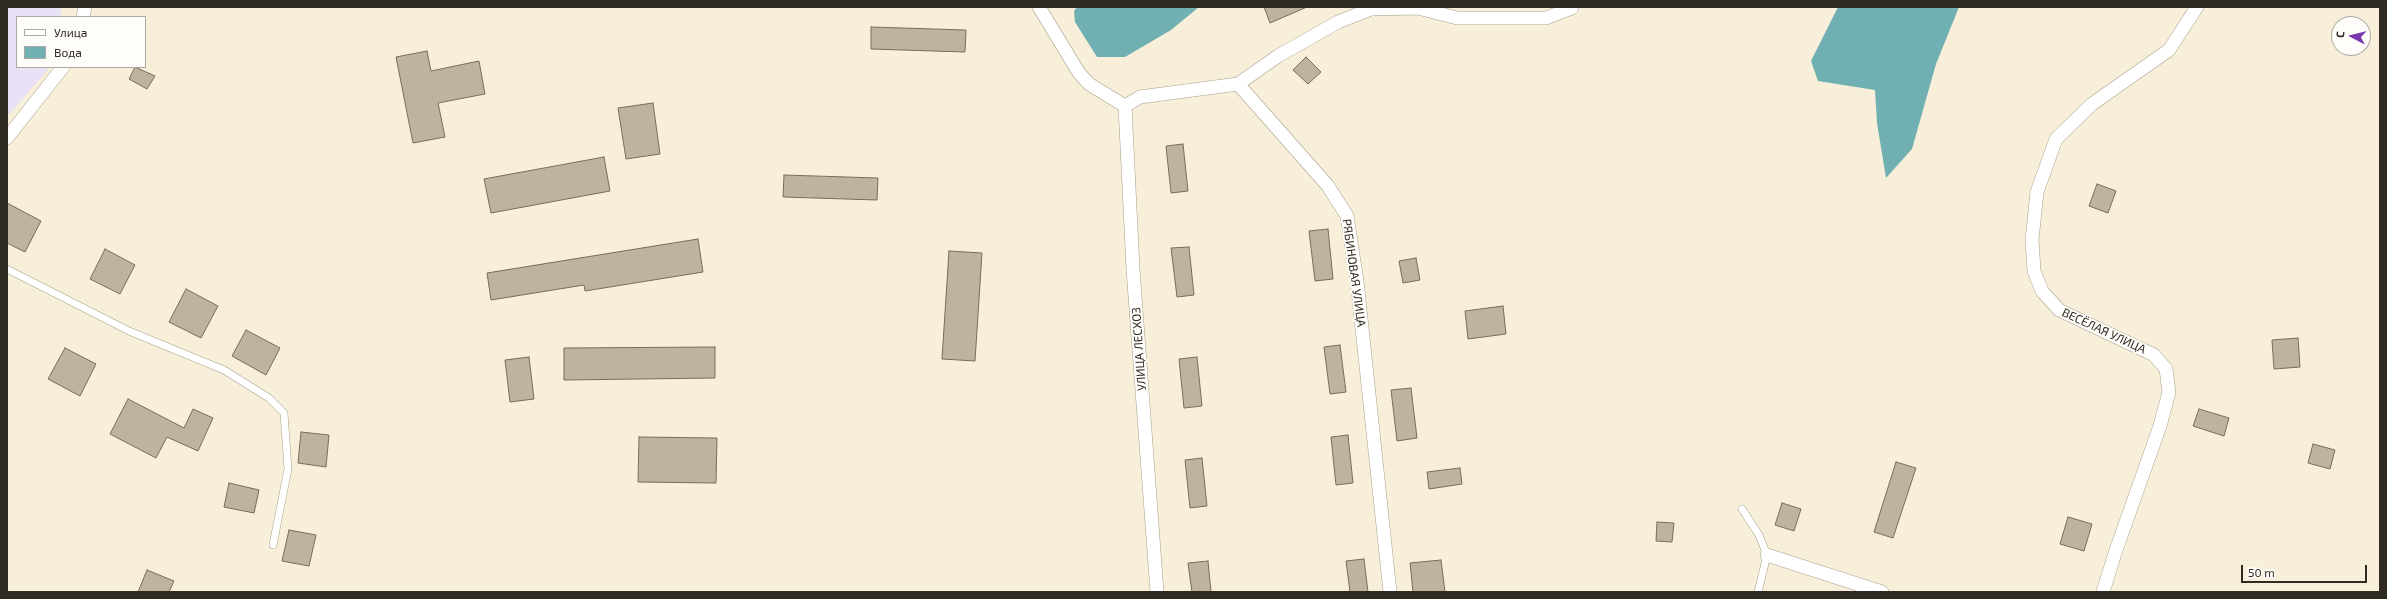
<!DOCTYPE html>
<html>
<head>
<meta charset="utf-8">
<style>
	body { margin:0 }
	#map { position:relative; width:2387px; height:599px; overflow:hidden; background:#f8efda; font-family:"Exo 2",sans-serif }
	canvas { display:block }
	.frame { position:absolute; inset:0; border:8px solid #2f2b23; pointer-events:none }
	.legend { position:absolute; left:16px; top:16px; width:130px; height:52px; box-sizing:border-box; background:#fffdf9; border:1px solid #aca9a3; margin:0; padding:5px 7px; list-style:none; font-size:12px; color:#2f2b23 }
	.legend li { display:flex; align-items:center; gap:8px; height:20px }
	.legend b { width:20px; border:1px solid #aca9a3 }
	.north { position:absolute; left:2331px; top:16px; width:40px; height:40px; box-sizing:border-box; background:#fffdf9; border:1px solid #aca9a3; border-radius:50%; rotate:277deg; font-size:11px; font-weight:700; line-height:16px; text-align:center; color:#2f2b23 }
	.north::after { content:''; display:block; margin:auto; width:14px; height:18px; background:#7939ae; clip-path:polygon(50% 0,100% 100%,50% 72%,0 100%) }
	.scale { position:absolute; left:2241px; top:565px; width:126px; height:18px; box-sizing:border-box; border:2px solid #2f2b23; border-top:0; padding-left:5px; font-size:12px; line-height:14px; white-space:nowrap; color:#2f2b23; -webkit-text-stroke:3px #fffdf9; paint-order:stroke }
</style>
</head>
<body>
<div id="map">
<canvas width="2387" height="599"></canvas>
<div class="frame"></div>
<ul class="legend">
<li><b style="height:5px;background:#fff"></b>Улица</li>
<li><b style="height:11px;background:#70b0b3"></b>Вода</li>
</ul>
<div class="north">С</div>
<div class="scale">50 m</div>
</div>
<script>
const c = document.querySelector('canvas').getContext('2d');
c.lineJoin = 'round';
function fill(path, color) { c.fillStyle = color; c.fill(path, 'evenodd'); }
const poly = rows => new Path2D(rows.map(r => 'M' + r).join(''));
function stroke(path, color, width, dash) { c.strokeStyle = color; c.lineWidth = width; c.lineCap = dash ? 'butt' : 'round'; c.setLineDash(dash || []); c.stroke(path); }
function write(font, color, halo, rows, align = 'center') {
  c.font = font + ' "Exo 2",sans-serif'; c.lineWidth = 3.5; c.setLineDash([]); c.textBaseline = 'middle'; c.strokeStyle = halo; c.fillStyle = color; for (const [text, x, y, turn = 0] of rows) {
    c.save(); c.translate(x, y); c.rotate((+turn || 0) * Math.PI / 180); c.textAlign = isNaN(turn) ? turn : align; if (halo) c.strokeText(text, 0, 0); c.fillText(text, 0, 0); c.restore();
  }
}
fill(poly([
	[7,7,60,7,62,17,17,17,17,67,50,67,7,117]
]), '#e9e2f7');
fill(poly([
	[1077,7,1199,7,1171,30,1125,57,1097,57,1075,22,1074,11],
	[1838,7,1959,7,1936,64,1912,149,1886,178,1877,123,1875,90,1818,81,1811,61]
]), '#70b0b3');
const building = poly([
	[1264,7,1307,7,1270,23,1264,7],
	[871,27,966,30,965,52,871,49,871,27],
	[427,51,431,71,479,61,485,94,438,103,445,137,413,143,396,57,427,51],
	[1306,57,1321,72,1308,84,1293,70,1306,57],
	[135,67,155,76,147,89,129,79,135,67],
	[653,103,660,154,626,159,618,108,653,103],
	[1183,144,1188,191,1171,193,1166,146,1183,144],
	[604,157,610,191,491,213,484,179,604,157],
	[784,175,878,178,877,200,783,197,784,175],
	[2097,184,2116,191,2108,213,2089,206,2097,184],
	[7,203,41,221,25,252,7,243,7,203],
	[1328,229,1333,279,1315,281,1309,231,1328,229],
	[698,239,703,272,585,291,584,285,491,300,487,273,698,239],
	[1189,247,1194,295,1177,297,1171,248,1189,247],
	[105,249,135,265,120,294,90,279,105,249],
	[949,251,982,253,975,361,942,359,949,251],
	[1416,258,1420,280,1403,283,1399,261,1416,258],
	[186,289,218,306,201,338,169,322,186,289],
	[1503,306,1506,334,1468,339,1465,311,1503,306],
	[246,330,280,348,266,375,232,356,246,330],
	[2298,338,2300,367,2274,369,2272,340,2298,338],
	[1340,345,1346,392,1330,394,1324,347,1340,345],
	[715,347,715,378,564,380,564,348,715,347],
	[65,348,96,364,80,396,48,379,65,348],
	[529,357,534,399,510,402,505,360,529,357],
	[1197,357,1202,406,1184,408,1179,359,1197,357],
	[1411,388,1417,438,1397,441,1391,390,1411,388],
	[128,399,184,428,193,409,213,418,198,451,167,437,156,458,110,434,128,399],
	[2199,409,2229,418,2224,436,2193,426,2199,409],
	[301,432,329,435,326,467,298,463,301,432],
	[1348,435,1353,483,1336,485,1331,437,1348,435],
	[639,437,717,438,716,483,638,482,639,437],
	[2313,444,2335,450,2330,469,2308,463,2313,444],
	[1202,458,1207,506,1190,508,1185,460,1202,458],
	[1896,462,1916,468,1893,538,1874,532,1896,462],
	[1460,468,1462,484,1429,489,1427,472,1460,468],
	[229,483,259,490,254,513,224,507,229,483],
	[1782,503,1801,509,1794,531,1775,525,1782,503],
	[2068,517,2092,524,2084,551,2060,544,2068,517],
	[1657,522,1674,523,1672,542,1656,541,1657,522],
	[289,530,316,535,309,566,282,561,289,530],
	[1364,559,1368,592,1350,592,1346,561,1364,559],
	[1441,560,1445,592,1413,592,1410,563,1441,560],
	[1208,561,1211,592,1192,592,1188,563,1208,561],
	[147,570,174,581,169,592,138,592,147,570]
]);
fill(building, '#bfb29f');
stroke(building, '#786c5b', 1);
const service = poly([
	[7,269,129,331,224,370,269,398,284,413,288,469,273,545],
	[1742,509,1759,535,1767,555,1758,592]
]);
const minor = poly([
	[1039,7,1079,73,1089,84,1125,106],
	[83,17,85,7],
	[1238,84,1278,56,1338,22,1371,9,1418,8,1457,18,1546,18,1572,8],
	[1125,106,1140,97,1238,84,1328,186,1347,216,1357,281,1390,592],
	[1125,106,1133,269,1157,592],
	[7,138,63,67],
	[1767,555,1882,592],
	[2103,592,2115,553,2160,426,2169,392,2166,369,2154,355,2059,310,2042,291,2034,271,2032,240,2037,192,2056,139,2092,104,2169,50,2197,7]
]);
stroke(service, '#a79f8b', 8);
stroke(minor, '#a79f8b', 14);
stroke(service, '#fff', 7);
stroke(minor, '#fff', 13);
write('12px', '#2f2b23', '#fffdf9', [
	["РЯБИНОВАЯ УЛИЦА",1354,273,82],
	["ВЕСЁЛАЯ УЛИЦА",2104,331,25],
	["УЛИЦА ЛЕСХОЗ",1139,349,-94]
]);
</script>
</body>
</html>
